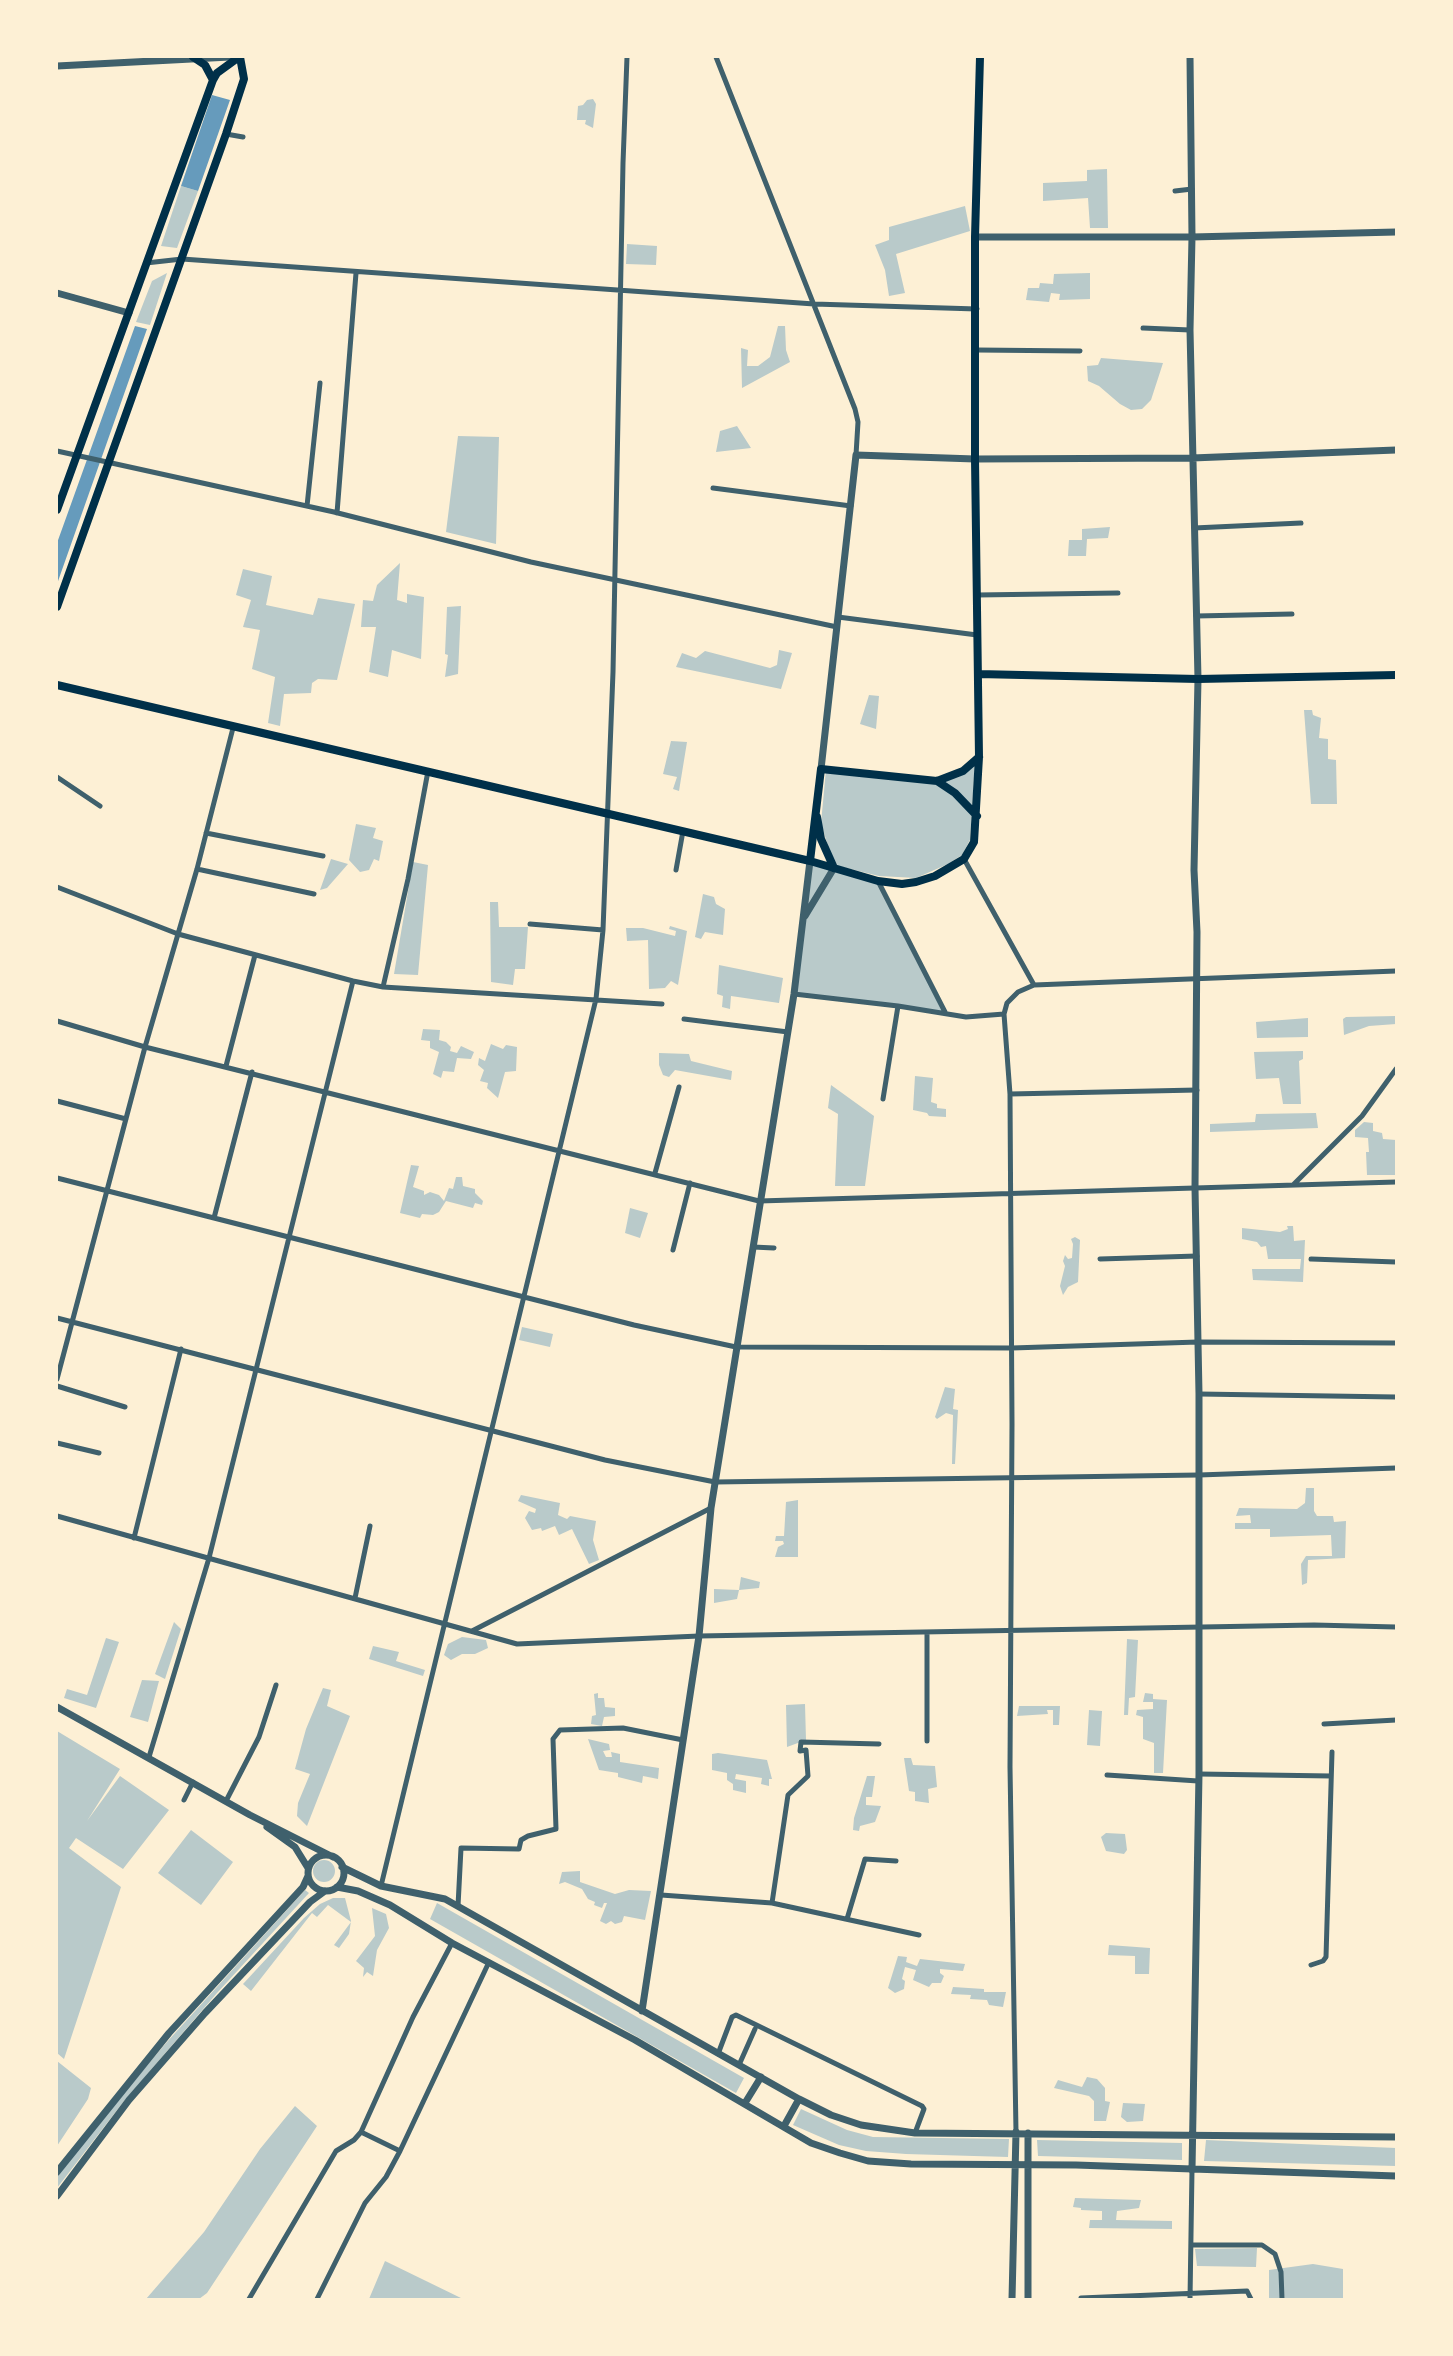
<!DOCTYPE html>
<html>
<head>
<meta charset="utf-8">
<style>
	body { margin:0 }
	#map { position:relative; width:1453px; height:2356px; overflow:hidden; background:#fdf0d5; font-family:"Roboto Condensed",sans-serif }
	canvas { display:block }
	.frame { position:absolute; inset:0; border:58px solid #fdf0d5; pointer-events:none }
</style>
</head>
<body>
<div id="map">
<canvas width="1453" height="2356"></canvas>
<div class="frame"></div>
</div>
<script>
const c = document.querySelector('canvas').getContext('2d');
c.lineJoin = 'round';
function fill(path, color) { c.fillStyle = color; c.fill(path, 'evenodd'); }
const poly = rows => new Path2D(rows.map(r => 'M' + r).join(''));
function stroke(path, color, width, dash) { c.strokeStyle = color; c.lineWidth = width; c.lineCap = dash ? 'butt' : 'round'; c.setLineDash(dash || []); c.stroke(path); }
fill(poly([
	[593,99,596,104,593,128,585,124,586,120,577,120,578,106,583,105,587,100],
	[1107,169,1108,228,1090,228,1088,198,1043,201,1043,183,1087,181,1087,170],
	[181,186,198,191,177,248,161,246],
	[965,206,970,231,896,254,905,293,889,296,885,270,875,245,889,240,889,227],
	[627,244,657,246,656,265,626,264],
	[167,273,150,325,136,322,152,281],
	[1090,273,1090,299,1059,300,1060,294,1051,293,1049,302,1026,300,1028,288,1039,288,1040,283,1053,284,1054,274],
	[778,326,785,326,786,350,790,362,742,388,741,348,748,350,747,366,758,366,770,357],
	[1101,358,1163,363,1151,400,1142,409,1131,410,1120,404,1099,386,1088,381,1087,366,1098,365],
	[737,426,751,448,716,452,720,431],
	[458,436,499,437,496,544,446,532],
	[1110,527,1108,538,1087,539,1086,556,1068,556,1069,540,1082,540,1082,529],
	[400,563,397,600,407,603,407,594,424,597,421,659,392,650,388,677,369,672,376,627,361,627,363,600,373,601,377,585],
	[243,569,272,576,266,605,313,615,318,598,355,604,337,680,318,679,312,683,311,693,284,694,280,726,268,723,275,677,252,669,260,630,243,627,251,600,236,595],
	[461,606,458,674,445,677,448,655,445,654,447,607],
	[779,650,792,653,781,689,676,667,682,653,696,658,705,651,770,668,777,665],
	[869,695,879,696,876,729,860,724],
	[1304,710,1312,710,1313,715,1321,718,1319,738,1328,739,1328,759,1336,760,1337,804,1311,804],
	[671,741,687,742,679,791,673,789,677,777,663,774],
	[975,762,970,840,962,855,948,864,916,878,879,876,838,866,831,856,821,823,826,770,937,782],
	[356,824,376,828,373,838,383,841,379,861,374,859,369,870,360,872,349,860],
	[331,859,348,864,327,888,320,890],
	[413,862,428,865,418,975,394,974],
	[809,863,878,881,945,1012,794,994],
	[703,894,714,897,716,904,725,909,723,935,705,932,701,939,695,937],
	[490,902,498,902,499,927,528,927,525,969,515,969,513,985,491,982],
	[670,926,687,931,678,985,671,981,665,988,649,989,648,940,627,941,626,928,643,928,675,936,676,931,669,929],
	[719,965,783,978,779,1003,731,996,730,1009,722,1007,723,996,717,994],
	[1396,1016,1396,1024,1369,1026,1344,1035,1343,1019,1346,1017],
	[1308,1018,1308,1037,1257,1038,1256,1022],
	[423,1029,440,1030,439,1040,446,1042,451,1047,450,1051,457,1053,461,1046,474,1052,471,1059,457,1058,454,1072,443,1071,441,1078,433,1074,439,1052,430,1048,430,1041,421,1040],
	[491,1044,503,1049,506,1045,517,1047,516,1071,505,1072,498,1098,487,1088,488,1083,480,1081,484,1070,478,1065,479,1058,485,1061],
	[1303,1051,1303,1059,1299,1061,1301,1104,1283,1104,1279,1078,1256,1079,1254,1052],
	[659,1053,689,1054,691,1061,732,1071,731,1080,675,1070,669,1077,663,1075,659,1065],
	[915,1076,933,1078,931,1102,937,1104,937,1108,946,1109,946,1117,929,1116,927,1113,913,1110],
	[831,1085,874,1116,865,1186,835,1186,838,1114,828,1108],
	[1316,1113,1318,1128,1210,1132,1210,1124,1255,1122,1256,1114],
	[1364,1122,1373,1123,1373,1131,1382,1133,1383,1139,1396,1140,1396,1175,1367,1175,1366,1152,1369,1152,1368,1138,1355,1137,1355,1130],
	[411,1165,419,1166,413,1187,424,1191,424,1195,430,1192,439,1195,444,1201,449,1188,453,1189,456,1177,462,1177,463,1186,475,1189,475,1193,483,1201,482,1205,475,1203,473,1208,446,1201,439,1212,433,1215,422,1214,420,1218,400,1213],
	[630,1208,648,1213,640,1238,625,1233],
	[1287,1226,1293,1226,1294,1241,1305,1240,1303,1282,1253,1280,1252,1269,1300,1269,1301,1259,1268,1259,1266,1246,1261,1247,1257,1242,1242,1239,1242,1228,1280,1232,1288,1229],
	[1075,1237,1080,1240,1078,1282,1068,1287,1063,1295,1060,1286,1065,1266,1063,1261,1065,1255,1068,1259,1072,1258,1073,1244,1071,1239],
	[522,1327,553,1334,550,1347,519,1340],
	[945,1387,955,1389,953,1409,958,1410,955,1464,952,1464,953,1415,946,1413,937,1419,935,1417],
	[1306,1488,1314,1488,1314,1511,1317,1516,1333,1516,1334,1522,1346,1521,1345,1558,1308,1560,1307,1583,1302,1585,1301,1564,1306,1556,1332,1556,1331,1535,1270,1537,1270,1529,1235,1529,1235,1523,1251,1523,1250,1515,1236,1516,1239,1508,1297,1509,1305,1503],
	[521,1495,560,1503,558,1515,567,1519,570,1516,596,1521,593,1540,599,1560,589,1564,572,1529,559,1535,555,1526,542,1531,541,1528,532,1530,525,1518,529,1511,535,1513,536,1509,518,1501],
	[798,1500,798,1557,775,1557,778,1547,784,1544,783,1541,775,1541,776,1536,784,1536,786,1502],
	[741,1577,760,1582,759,1588,739,1590,737,1599,714,1603,714,1589,739,1590],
	[174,1622,181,1629,165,1679,155,1674],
	[462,1637,486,1640,488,1648,475,1654,462,1654,451,1660,444,1655,448,1644],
	[106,1638,119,1642,96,1708,64,1698,67,1689,87,1695],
	[1127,1639,1138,1640,1135,1697,1129,1698,1128,1715,1124,1715],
	[373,1646,399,1652,396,1661,425,1670,423,1676,369,1659],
	[142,1680,159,1681,148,1722,130,1717],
	[323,1688,331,1690,327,1706,350,1716,307,1826,297,1816,298,1803,310,1774,295,1769,306,1729],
	[598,1693,598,1698,604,1698,605,1707,615,1708,615,1716,604,1717,602,1726,591,1724,592,1716,596,1715,594,1694],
	[1145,1693,1153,1694,1153,1699,1167,1700,1163,1773,1154,1773,1154,1743,1143,1739,1143,1717,1136,1715,1137,1710,1153,1709,1153,1702,1143,1702],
	[805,1704,806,1740,787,1747,786,1705],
	[1019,1706,1060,1706,1059,1725,1053,1725,1053,1710,1047,1710,1048,1714,1017,1716],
	[1089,1710,1102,1711,1100,1746,1087,1745],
	[57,1731,120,1769,87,1821,120,1776,169,1810,123,1869,76,1838,69,1848,121,1887,64,2059,57,2053],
	[588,1739,609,1744,610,1750,603,1751,606,1757,612,1757,611,1752,620,1754,620,1762,659,1768,658,1779,643,1776,642,1783,618,1777,618,1773,599,1770],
	[718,1753,767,1760,772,1779,769,1779,769,1786,761,1784,762,1778,736,1774,735,1779,746,1781,746,1793,733,1790,733,1784,727,1780,727,1773,712,1770,712,1754],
	[904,1758,911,1758,913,1765,935,1766,937,1787,928,1789,929,1803,915,1801,915,1792,909,1791],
	[867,1776,875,1776,872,1797,866,1797,866,1805,881,1806,875,1822,860,1826,859,1831,853,1830,854,1818],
	[191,1830,233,1862,201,1905,158,1873],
	[1106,1833,1125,1834,1127,1850,1124,1854,1106,1851,1101,1837],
	'313 1871a11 11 0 1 1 22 0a11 11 0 1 1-22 0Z',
	[580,1871,580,1882,615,1894,629,1890,651,1891,645,1920,624,1916,622,1922,615,1924,611,1921,606,1924,600,1921,607,1903,604,1903,602,1908,594,1905,595,1902,588,1899,582,1889,565,1882,559,1884,562,1872],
	[305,1890,309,1893,217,1993,124,2101,57,2188,57,2175,95,2127,166,2043],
	[333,1898,345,1898,351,1921,349,1934,339,1948,334,1945,351,1922,328,1905,317,1917,312,1913,251,1991,243,1984,304,1918,320,1904],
	[437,1903,744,2078,736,2093,430,1919],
	[372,1908,386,1914,389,1928,377,1950,373,1976,367,1972,363,1977,364,1968,356,1961,375,1936],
	[1109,1945,1150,1948,1149,1974,1135,1974,1135,1956,1108,1955],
	[898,1956,907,1957,906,1962,917,1966,920,1959,965,1964,963,1971,940,1969,940,1973,944,1976,941,1983,932,1983,929,1987,913,1980,916,1970,905,1967,902,1979,905,1981,904,1989,895,1993,888,1988],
	[953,1987,984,1989,984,1992,1006,1992,1003,2007,989,2005,987,2000,970,1999,971,1995,951,1994],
	[57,2061,91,2088,88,2099,57,2146],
	[1087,2077,1097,2079,1105,2088,1105,2101,1110,2102,1106,2121,1094,2121,1094,2101,1089,2096,1054,2088,1058,2080,1082,2087],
	[1123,2103,1145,2104,1143,2121,1127,2122,1121,2117],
	[295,2106,317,2126,207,2293,199,2299,146,2299,204,2232,260,2149],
	[801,2109,847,2130,873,2137,1009,2139,1008,2157,906,2154,866,2151,839,2145,793,2125],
	[1037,2140,1182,2143,1182,2160,1038,2156],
	[1206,2140,1396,2148,1396,2166,1204,2161],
	[1075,2198,1141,2200,1139,2208,1117,2211,1116,2220,1172,2221,1172,2229,1089,2228,1090,2220,1102,2220,1102,2211,1081,2210,1081,2208,1073,2207],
	[1257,2248,1256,2267,1197,2266,1195,2249],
	[385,2261,463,2299,369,2299],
	[1313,2264,1343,2269,1343,2299,1269,2299,1269,2270]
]), '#b9caca');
fill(poly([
	[212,95,230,100,198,191,181,186],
	[135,326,147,329,57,584,57,543]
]), '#669bbc');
stroke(poly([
	[716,57,855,409,858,422,856,455],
	[226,134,243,137],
	[1175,191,1192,189],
	[146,263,182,259,814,304,977,309],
	[1143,328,1190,330],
	[977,350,1080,351],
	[57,451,334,512,531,562,837,627],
	[713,488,851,506],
	[307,506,320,383],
	[337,513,356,273],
	[1194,528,1301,523],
	[977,595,1118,593],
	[1196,616,1292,614],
	[838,617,977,635],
	[57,777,100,806],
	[206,833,323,856],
	[964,859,1034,985],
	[197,869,314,894],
	[676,870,683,831],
	[878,881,945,1012],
	[57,887,178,934,353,981,383,987,662,1004],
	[530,924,603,930],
	[383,987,408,879,428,771],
	[794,994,898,1006,966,1017,1004,1014],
	[684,1019,788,1032],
	[57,1021,145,1047,759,1201,1396,1182],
	[226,1066,255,955],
	[1010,1094,1197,1090],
	[883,1099,898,1006],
	[57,1101,126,1119],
	[655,1173,679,1087],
	[57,1178,634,1325,736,1347,1012,1348,1198,1342,1396,1343],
	[1293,1185,1362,1116,1396,1069],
	[214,1218,252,1072],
	[753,1247,774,1248],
	[673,1250,690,1183],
	[1100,1259,1197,1256],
	[1311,1259,1396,1262],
	[57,1318,605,1460,715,1482,1199,1475,1396,1468],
	[57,1379,145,1047,197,869,233,728],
	[57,1386,125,1407],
	[1199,1394,1396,1397],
	[57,1443,99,1453],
	[57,1516,517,1644,699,1636,1314,1625,1396,1627],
	[134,1538,181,1349],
	[355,1598,370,1526],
	[472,1631,711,1508],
	[1324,1724,1396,1720],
	[927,1741,927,1633],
	[149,1757,209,1558,353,981],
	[1199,1774,1331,1776],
	[1107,1775,1198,1781],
	[184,1800,193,1782],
	[226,1801,259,1737,276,1685],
	[381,1886,596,999,603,930,613,672,623,163,627,57],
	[661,1895,772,1903,919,1935],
	[772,1903,788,1795,808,1776,806,1750,800,1751,801,1742,879,1744],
	[458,1906,461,1848,519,1849,521,1840,528,1836,556,1829,553,1739,560,1730,623,1728,683,1740],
	[847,1919,865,1859,896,1861],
	[1311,1965,1323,1961,1326,1957,1332,1752],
	[718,2054,732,2017,736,2015,922,2106,924,2109,915,2133],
	[739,2065,755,2029],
	[361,2132,400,2151],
	[1016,2132,1010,1767,1012,1424,1010,1094,1004,1014,1007,1003,1018,992,1034,985,1396,971],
	[1191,2245,1262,2245,1275,2254,1281,2272,1282,2299],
	[1081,2298,1247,2291,1251,2299],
	[249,2299,336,2151,354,2140,361,2132,413,2017,452,1943],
	[317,2299,365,2203,386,2177,400,2151,489,1962],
	[1190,2299,1192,2170]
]), '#3f606c', 5);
stroke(poly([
	[1190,57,1192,237,1190,330,1198,679,1194,870,1197,932,1195,1188,1199,1394,1199,1774,1192,2170],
	[57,66,230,57],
	[975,237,1192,237,1396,232],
	[57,293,129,313],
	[821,769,856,455,975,459,1192,458,1396,450],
	[805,916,834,868],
	[57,1707,250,1815,333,1857],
	[267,1827,295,1847,308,1868],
	'308 1873a18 18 0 1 1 36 0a18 18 0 1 1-36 0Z',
	[342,1867,381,1886,445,1899,799,2099,831,2115,861,2125,915,2133,1396,2137],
	[337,1887,358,1891,390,1905,452,1943,635,2040,811,2143,840,2153,868,2161,911,2164,1076,2165,1396,2176],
	[642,2011,699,1636,711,1508,794,994,810,861],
	[745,2103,761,2077],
	[784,2126,799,2099],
	[57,2172,169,2033,303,1887,308,1876],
	[57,2196,129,2100,205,2013,310,1902,325,1891],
	[1012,2299,1016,2132],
	[1028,2299,1028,2133]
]), '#3f606c', 7);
stroke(poly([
	[193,57,205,65,213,80],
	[57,510,213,80,217,73,239,57],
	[57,607,226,134,244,79,240,57],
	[978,674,1198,679,1396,675],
	[57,685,810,861,878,881,902,884,916,882,935,876,964,859,974,842,979,757,975,459,975,237,980,57],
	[937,781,955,793,977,816],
	[817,817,821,839,834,868],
	[810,861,821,769,937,781,963,771,979,757]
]), '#003049', 8);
</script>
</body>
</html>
